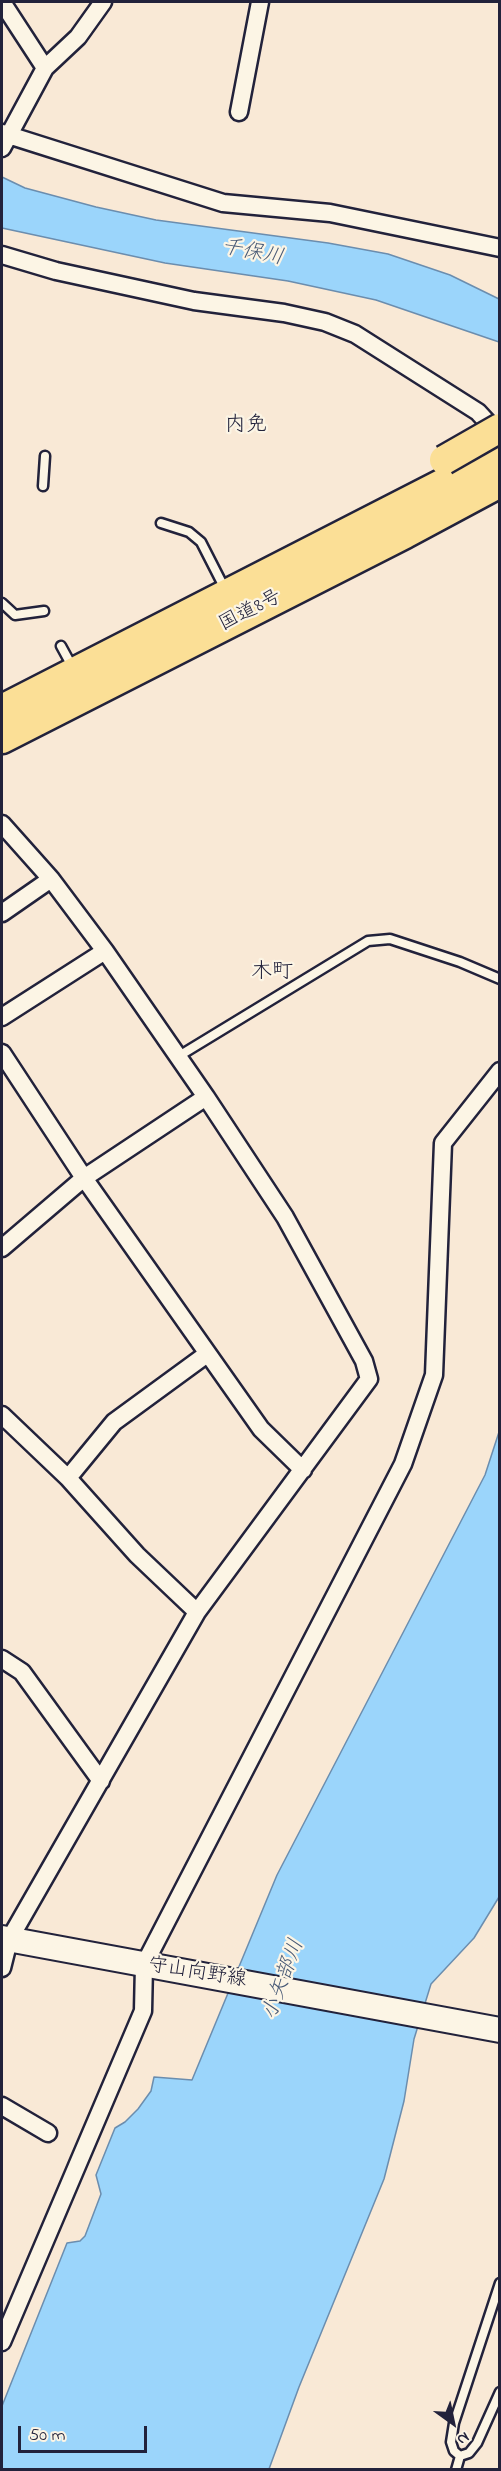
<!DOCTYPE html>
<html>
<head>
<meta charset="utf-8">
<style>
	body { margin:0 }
	#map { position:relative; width:501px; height:2471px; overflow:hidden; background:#f9e9d6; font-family:"Indie Flower",sans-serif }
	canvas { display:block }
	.frame { position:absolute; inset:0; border:3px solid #22223b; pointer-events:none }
	.north { position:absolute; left:423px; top:2393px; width:60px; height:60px; -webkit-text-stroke:4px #fcf5e5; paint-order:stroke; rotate:147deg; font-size:16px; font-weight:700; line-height:24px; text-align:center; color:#22223b }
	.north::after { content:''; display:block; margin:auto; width:21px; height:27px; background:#22223b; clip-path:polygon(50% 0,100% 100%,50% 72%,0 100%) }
	.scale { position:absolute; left:18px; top:2426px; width:129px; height:27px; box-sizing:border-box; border:3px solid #22223b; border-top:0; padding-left:8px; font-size:18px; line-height:21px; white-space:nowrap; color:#22223b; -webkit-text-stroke:4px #fcf5e5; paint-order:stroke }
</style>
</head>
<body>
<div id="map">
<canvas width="501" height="2471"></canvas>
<div class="frame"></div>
<div class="north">N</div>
<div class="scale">50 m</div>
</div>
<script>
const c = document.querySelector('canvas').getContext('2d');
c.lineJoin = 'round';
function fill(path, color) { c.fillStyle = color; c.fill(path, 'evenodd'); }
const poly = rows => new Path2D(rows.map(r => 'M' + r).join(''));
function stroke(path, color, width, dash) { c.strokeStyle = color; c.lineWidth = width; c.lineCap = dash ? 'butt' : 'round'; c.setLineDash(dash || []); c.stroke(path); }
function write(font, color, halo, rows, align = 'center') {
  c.font = font + ' "Indie Flower","Klee One",sans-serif'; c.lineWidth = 4.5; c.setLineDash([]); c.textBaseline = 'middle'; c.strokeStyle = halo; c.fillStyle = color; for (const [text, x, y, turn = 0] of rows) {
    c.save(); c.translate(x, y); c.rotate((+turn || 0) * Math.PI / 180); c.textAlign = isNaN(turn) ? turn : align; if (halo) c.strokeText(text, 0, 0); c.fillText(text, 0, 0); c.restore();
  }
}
const water = poly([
	[2,177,25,188,96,207,156,220,328,243,388,254,450,275,499,299,499,342,376,300,288,281,165,263,2,228,2,177],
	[499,1432,499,1897,474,1938,431,1984,414,2039,404,2101,384,2179,299,2387,269,2469,2,2469,2,2406,67,2243,80,2241,85,2236,101,2194,96,2175,115,2128,125,2122,138,2109,151,2091,154,2077,192,2080,277,1875,485,1475,499,1432]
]);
fill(water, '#9bd5fb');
stroke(water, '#6b8dae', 1.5);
const service = poly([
	[43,486,45,456],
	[161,523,189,532,201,542,225,589],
	[2,603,15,615,44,611],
	[61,646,73,668],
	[179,1056,368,941,390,939,460,962,500,979],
	[500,2283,454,2423,451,2442,454,2451,460,2456,469,2453,477,2443,500,2392],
	[456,2470,460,2456]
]);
const minor = poly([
	[2,2,45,68],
	[239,112,260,2],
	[2,133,223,203,330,213,500,248],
	[2,148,45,68,78,37,103,2],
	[2,255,56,271,194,301,284,313,325,322,355,334,478,412,499,435],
	[2,824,51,879,105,951,206,1097,285,1217,364,1361,369,1379,197,1612,9,1940,2,1968],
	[2,913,51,879],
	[2,1017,105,951],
	[2,1053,84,1178,261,1429,303,1470],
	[2,1248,84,1178,206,1097],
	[2,1415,68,1478,137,1555,197,1612],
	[68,1478,114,1422,207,1354],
	[2,1659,22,1672,101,1781],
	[2,2106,48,2133],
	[2,2342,143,2011,144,1965,403,1464,434,1375,443,1143,500,1071]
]);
const secondary = poly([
	[2,1938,500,2030]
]);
const trunk = poly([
	[2,709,500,454],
	[2,739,405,534,500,483]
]);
stroke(service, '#22223b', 13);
stroke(minor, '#22223b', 21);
stroke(secondary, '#22223b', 28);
stroke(trunk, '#22223b', 33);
stroke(service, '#fcf5e5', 8);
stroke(minor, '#fcf5e5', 16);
stroke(secondary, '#fcf5e5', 24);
stroke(trunk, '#fbdf96', 28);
const trunkBridge = poly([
	[444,460,500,428]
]);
stroke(trunkBridge, '#22223b', 33, []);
stroke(trunkBridge, '#fbdf96', 28);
write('20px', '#22223b', '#fcf5e5', [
	["国道8号",251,612,-27],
	["守山向野線",197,1974,9]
]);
write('italic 21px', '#465875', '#fcf5e5', [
	["千保川",252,254,11],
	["小矢部川",285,1980,-70]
]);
write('21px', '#22223b', '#fcf5e5', [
	["内免",246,427],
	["木町",272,974]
]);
</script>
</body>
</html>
